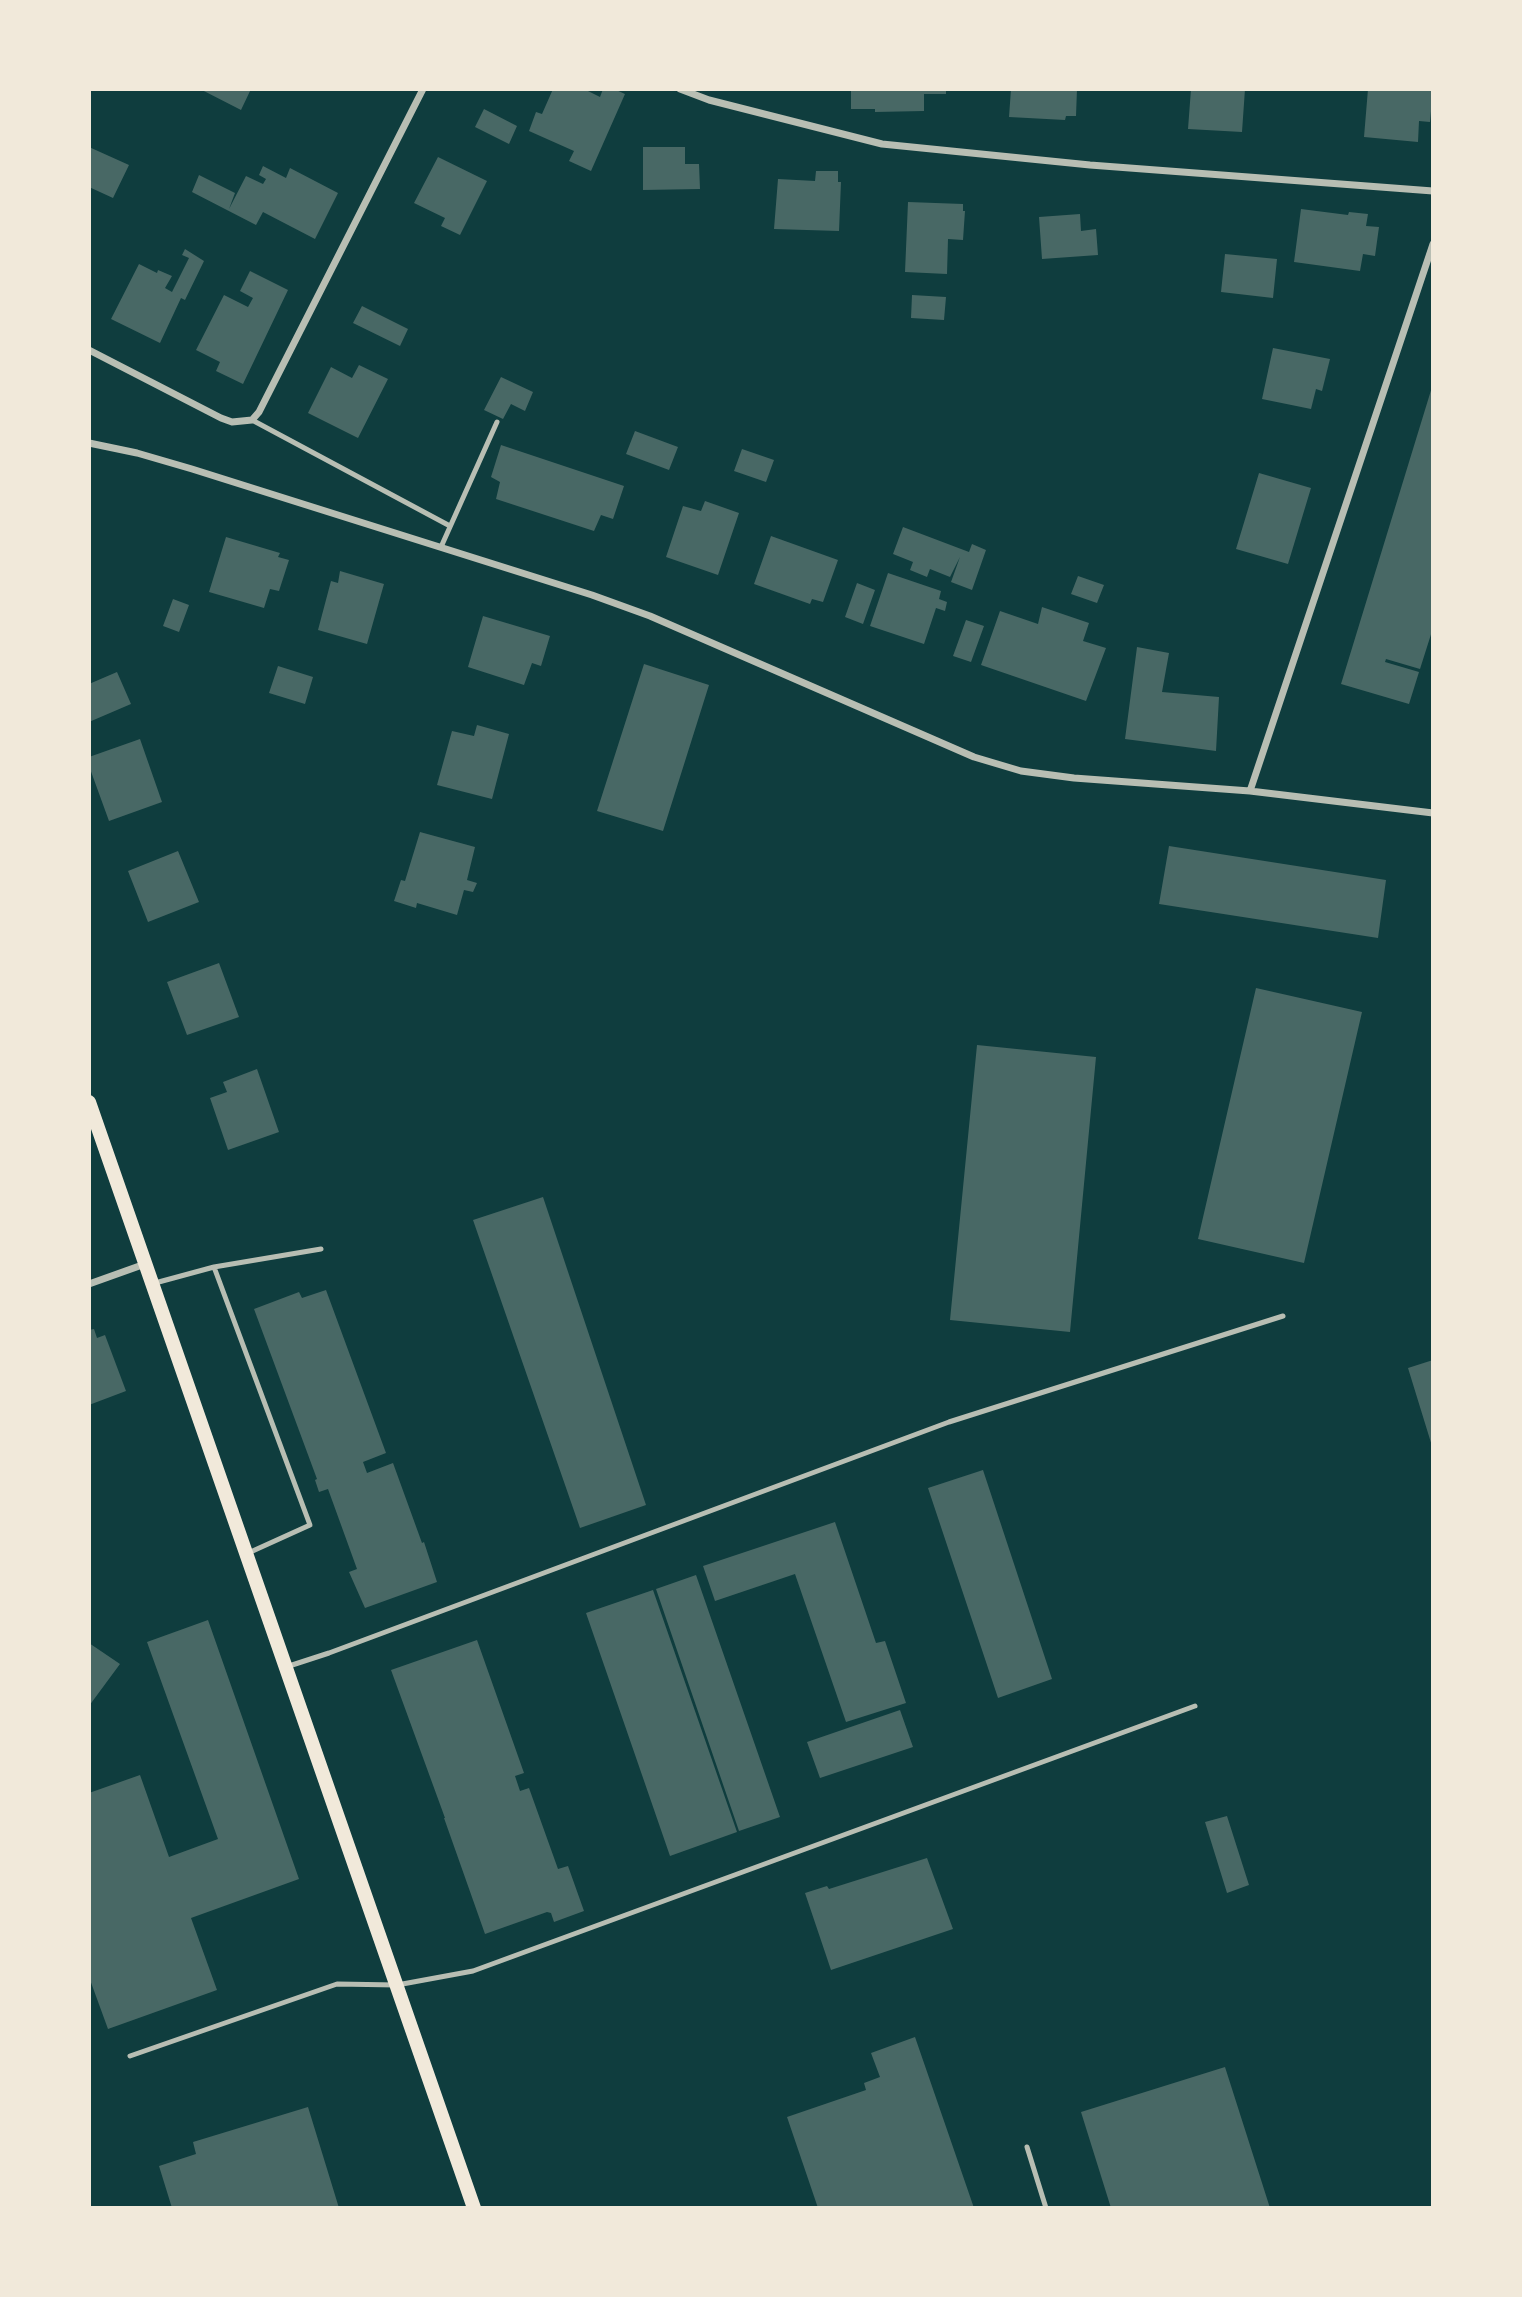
<!DOCTYPE html>
<html>
<head>
<meta charset="utf-8">
<style>
	body { margin:0 }
	#map { position:relative; width:1522px; height:2297px; overflow:hidden; background:#0f3d3e; font-family:"Fira Sans",sans-serif }
	canvas { display:block }
	.frame { position:absolute; inset:0; border:91px solid #f1e9da; pointer-events:none }
</style>
</head>
<body>
<div id="map">
<canvas width="1522" height="2297"></canvas>
<div class="frame"></div>
</div>
<script>
const c = document.querySelector('canvas').getContext('2d');
c.lineJoin = 'round';
function fill(path, color) { c.fillStyle = color; c.fill(path, 'evenodd'); }
const poly = rows => new Path2D(rows.map(r => 'M' + r).join(''));
function stroke(path, color, width, dash) { c.strokeStyle = color; c.lineWidth = width; c.lineCap = dash ? 'butt' : 'round'; c.setLineDash(dash || []); c.stroke(path); }
fill(poly([
	[200,89,251,89,241,110],
	[553,89,584,89,600,97,603,89,614,89,625,94,591,171,569,161,574,151,529,131,536,112,542,114],
	[851,89,946,89,946,94,924,94,924,111,875,112,875,109,851,109],
	[1011,89,1077,89,1076,116,1066,116,1065,120,1009,117],
	[1191,89,1245,89,1242,132,1188,129],
	[1368,89,1433,89,1430,122,1419,121,1418,142,1364,137],
	[484,109,517,126,509,144,475,127],
	[89,147,129,165,113,198,89,187],
	[643,147,685,147,685,164,699,164,700,189,643,190],
	[438,157,487,181,460,235,441,226,445,218,414,203],
	[263,166,286,178,290,168,338,193,315,239,263,212,256,225,192,192,199,175,235,193,229,209,246,176,263,184,266,179,259,175],
	[816,171,838,171,838,182,841,182,839,231,774,229,778,179,815,181],
	[908,202,963,204,963,211,965,211,963,240,948,239,947,274,905,272],
	[1301,209,1348,215,1349,212,1368,214,1366,226,1379,227,1375,256,1363,254,1360,271,1294,262],
	[1080,214,1081,231,1096,229,1098,255,1042,259,1039,217],
	[185,249,204,261,185,300,181,298,160,343,111,319,139,264,157,273,158,270,172,276,165,288,172,292,189,258,182,255],
	[1225,254,1277,259,1273,298,1221,292],
	[250,271,288,290,243,384,216,371,220,362,196,350,224,295,248,307,253,298,240,291],
	[912,295,946,297,944,320,911,318],
	[362,306,408,329,400,346,353,323],
	[1273,348,1330,359,1322,391,1316,389,1311,409,1262,399],
	[359,365,388,379,358,438,308,413,331,367,352,378],
	[501,377,533,392,525,411,511,404,503,419,484,410],
	[1432,387,1433,628,1420,669,1386,659,1385,662,1419,672,1409,704,1341,684],
	[635,431,678,447,669,470,626,454],
	[501,445,624,486,613,519,601,515,594,531,496,499,500,482,491,477],
	[742,449,774,460,766,482,734,471],
	[1259,473,1311,488,1288,564,1236,549],
	[705,501,739,513,718,575,666,557,683,506,701,511],
	[903,527,969,552,972,544,986,550,972,590,951,582,960,557,950,577,930,569,927,577,910,570,913,562,893,554],
	[771,536,838,560,823,602,812,599,810,604,754,584],
	[226,537,280,553,278,557,289,560,279,591,270,589,264,608,209,592],
	[340,571,384,584,367,644,318,630,331,581,338,583],
	[888,573,941,591,939,599,947,602,945,611,936,608,924,644,870,626],
	[1078,576,1104,585,1097,603,1071,594],
	[857,583,875,590,863,624,845,617],
	[173,599,189,605,179,632,163,626],
	[1042,607,1089,623,1083,641,1106,648,1086,701,981,665,1000,611,1038,624],
	[483,616,550,636,541,666,532,663,524,685,468,667],
	[966,620,984,626,971,662,953,656],
	[1137,647,1169,653,1162,692,1219,697,1216,751,1125,739],
	[644,664,709,685,663,831,597,811],
	[278,666,313,677,305,704,269,693],
	[117,672,131,704,89,722,89,684],
	[477,725,509,734,492,799,437,785,452,731,474,736],
	[140,739,162,802,109,821,89,766,89,757],
	[420,832,475,847,467,880,477,883,473,892,464,890,457,915,417,903,416,908,394,901,401,880,405,881],
	[1169,846,1386,880,1378,938,1159,904],
	[178,851,199,902,148,922,128,871],
	[219,963,239,1017,187,1035,167,982],
	[1256,988,1362,1012,1304,1263,1198,1239],
	[977,1045,1096,1057,1070,1332,950,1320],
	[257,1069,279,1132,228,1150,210,1098,227,1092,223,1082],
	[543,1197,646,1505,580,1528,473,1220],
	[326,1290,386,1453,363,1462,367,1473,393,1463,422,1543,424,1542,437,1582,365,1608,349,1572,357,1569,328,1489,319,1492,315,1480,317,1479,254,1309,299,1292,302,1298],
	[94,1329,97,1338,105,1335,126,1391,89,1405,89,1330],
	[1433,1360,1433,1445,1432,1446,1408,1368],
	[983,1470,1052,1679,998,1698,928,1488],
	[835,1522,876,1643,885,1641,906,1703,846,1722,795,1574,715,1601,703,1566],
	[696,1575,780,1817,739,1831,656,1589],
	[653,1590,737,1832,670,1856,586,1613],
	[208,1620,299,1879,191,1918,217,1990,108,2029,89,1977,89,1793,140,1775,169,1857,218,1839,147,1642],
	[477,1640,524,1773,515,1776,520,1791,529,1788,558,1869,568,1866,584,1911,554,1922,551,1913,547,1912,485,1934,444,1818,445,1818,391,1670],
	[89,1643,120,1664,89,1706],
	[900,1710,913,1747,820,1778,807,1742],
	[1227,1816,1249,1885,1227,1893,1205,1822],
	[927,1858,953,1929,831,1970,805,1893,827,1886,829,1889],
	[915,2037,974,2208,818,2208,787,2117,866,2090,864,2083,880,2077,871,2053],
	[1225,2067,1270,2208,1111,2208,1081,2112],
	[308,2107,339,2208,172,2208,159,2166,196,2154,193,2142]
]), '#486865');
stroke(poly([
	[252,420,450,526],
	[441,547,497,422],
	[214,1267,321,1249],
	[155,1283,214,1267,310,1525,246,1554],
	[286,1667,329,1653,949,1422,1283,1316],
	[130,2056,337,1984,397,1985,473,1971,1195,1706],
	[1027,2147,1046,2208]
]), '#b8beb3', 5);
stroke(poly([
	[680,89,709,100,882,144,1090,165,1433,191],
	[89,350,221,418,232,422,252,420,259,412,423,89],
	[89,443,137,453,192,469,592,595,650,616,974,757,1021,771,1074,778,1250,791,1433,813],
	[1250,791,1433,244],
	[89,1284,145,1264]
]), '#b8beb3', 7);
stroke(poly([
	[89,1102,474,2208]
]), '#f1e9da', 14);
</script>
</body>
</html>
